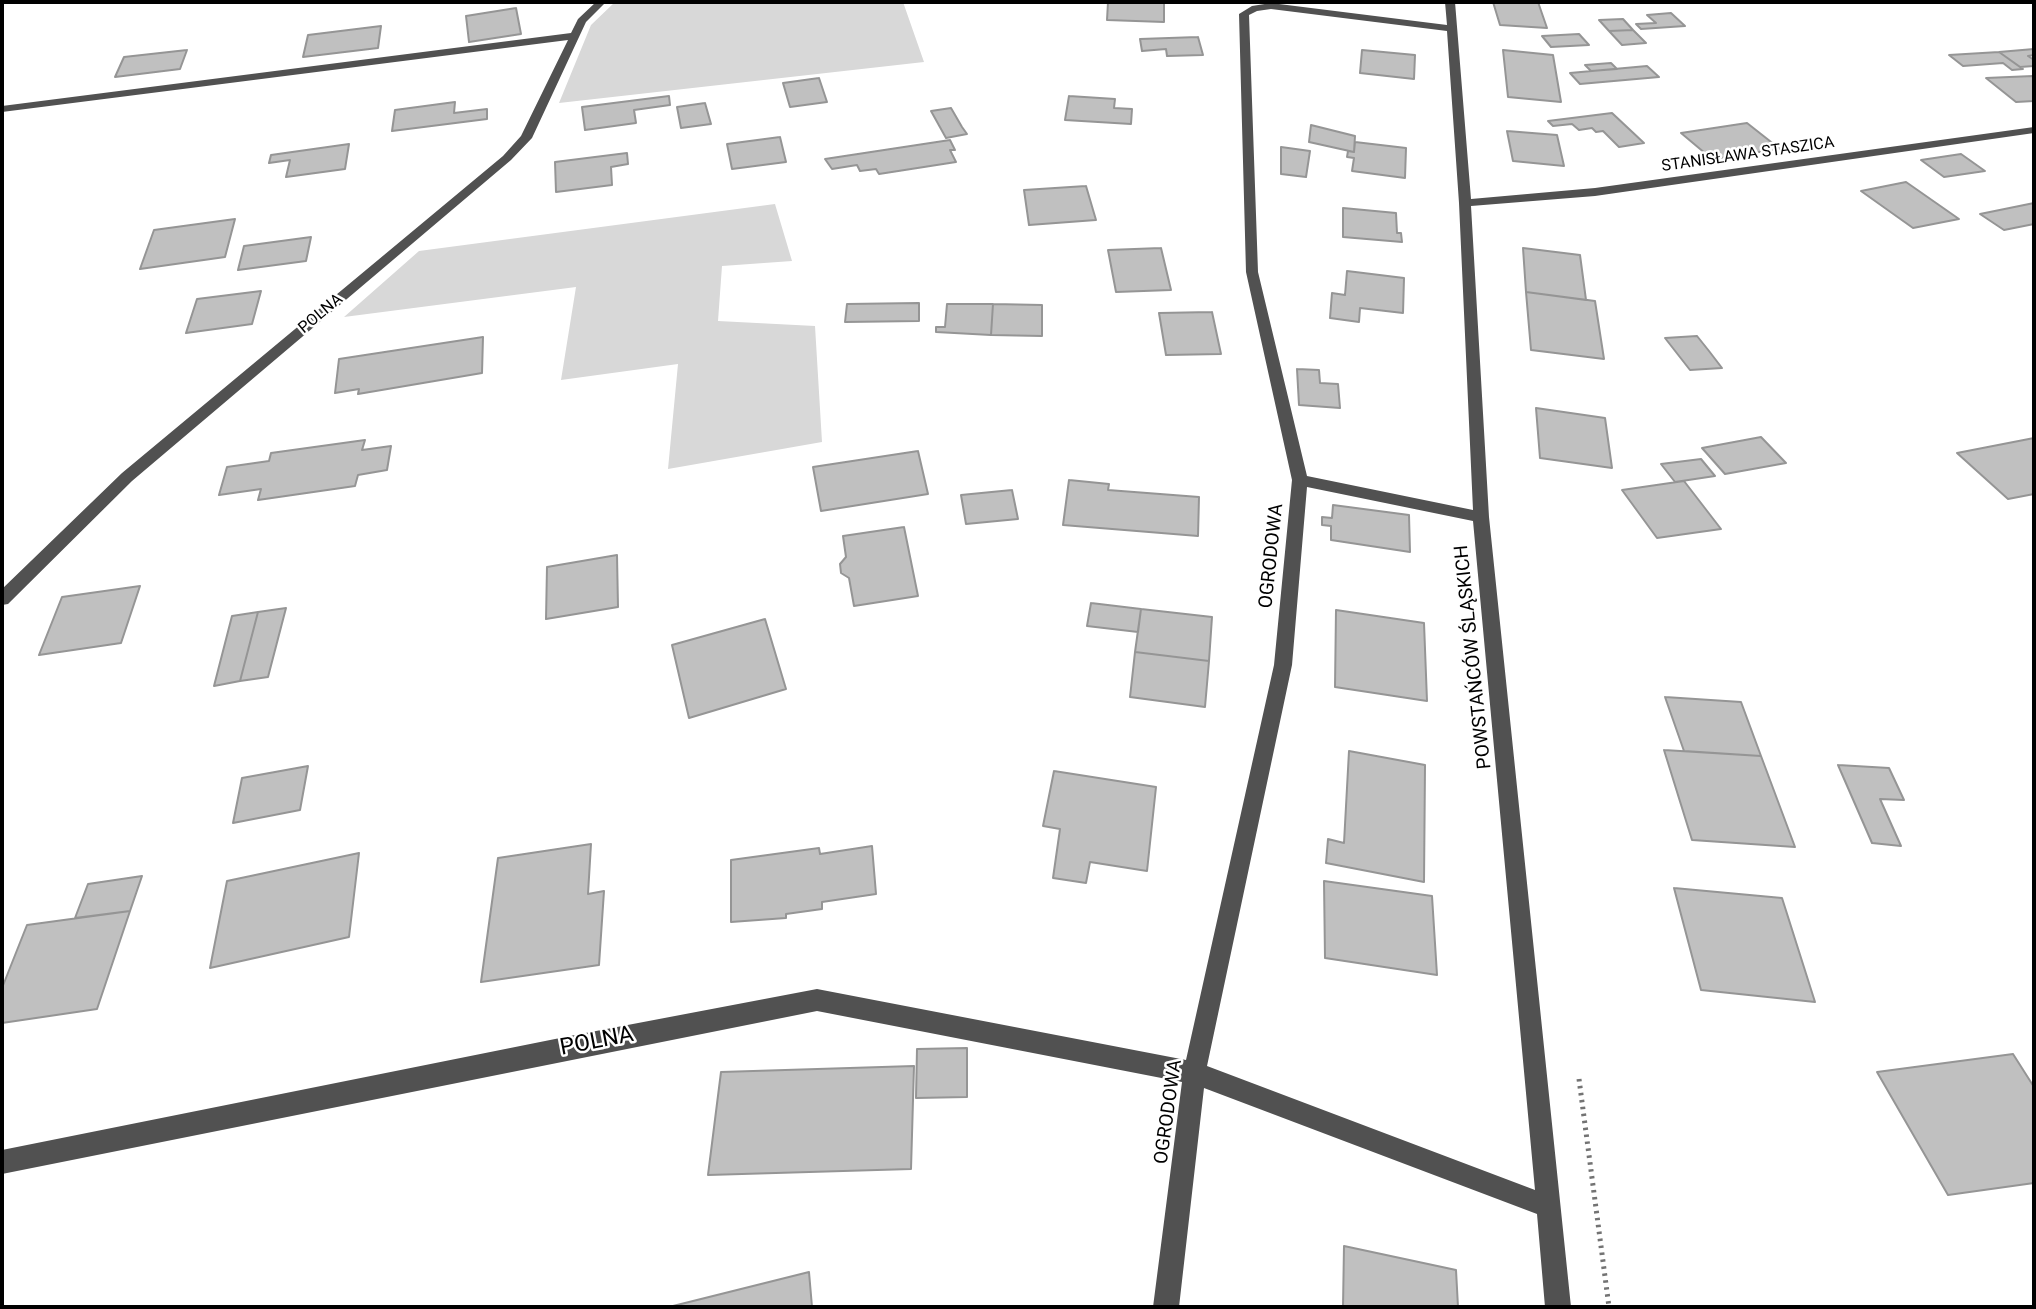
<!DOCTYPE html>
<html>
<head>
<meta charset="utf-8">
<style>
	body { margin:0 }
	#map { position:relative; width:2036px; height:1309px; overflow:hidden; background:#fff; font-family:Roboto,sans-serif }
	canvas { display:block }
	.frame { position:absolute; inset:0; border:4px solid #000; pointer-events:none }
</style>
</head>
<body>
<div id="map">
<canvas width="2036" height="1309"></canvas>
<div class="frame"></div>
</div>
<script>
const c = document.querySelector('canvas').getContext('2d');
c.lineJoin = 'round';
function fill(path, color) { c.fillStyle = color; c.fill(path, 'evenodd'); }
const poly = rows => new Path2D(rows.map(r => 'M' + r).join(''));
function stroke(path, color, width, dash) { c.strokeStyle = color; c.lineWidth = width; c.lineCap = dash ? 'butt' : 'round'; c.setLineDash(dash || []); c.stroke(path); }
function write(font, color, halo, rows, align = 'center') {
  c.font = font + ' Roboto,sans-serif'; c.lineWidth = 5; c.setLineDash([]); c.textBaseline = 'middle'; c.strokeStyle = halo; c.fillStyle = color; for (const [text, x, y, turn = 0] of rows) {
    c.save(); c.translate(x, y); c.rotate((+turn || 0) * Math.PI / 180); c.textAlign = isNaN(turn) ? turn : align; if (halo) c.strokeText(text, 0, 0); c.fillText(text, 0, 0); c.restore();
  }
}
fill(poly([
	[615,2,903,2,924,62,559,103,591,25],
	[775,204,792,261,722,266,718,321,815,326,822,442,668,469,678,364,561,380,576,287,344,317,419,251]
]), '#d8d8d8');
const building = poly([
	[1108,2,1164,2,1164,22,1107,20,1108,2],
	[1493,2,1538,2,1547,28,1500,25,1493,2],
	[516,8,521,34,469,42,466,16,516,8],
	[1671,13,1685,26,1641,29,1636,24,1656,23,1647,15,1671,13],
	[1623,19,1633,30,1609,31,1599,20,1623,19],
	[381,26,378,48,303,57,308,35,381,26],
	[1633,30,1646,43,1622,45,1609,31,1633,30],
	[1579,34,1589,45,1551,47,1542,36,1579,34],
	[1198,37,1203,55,1167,56,1166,49,1142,51,1140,39,1198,37],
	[2034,49,2034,55,2028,56,2034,60,2034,66,2020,67,1999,52,2034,49],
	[187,50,180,69,115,77,124,57,187,50],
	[1362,50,1415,55,1414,79,1360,73,1362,50],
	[1503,50,1553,55,1561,102,1508,97,1503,50],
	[1999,52,2023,69,2012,70,2003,63,1963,66,1949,55,1999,52],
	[1611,63,1617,69,1591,71,1585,65,1611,63],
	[1647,66,1659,77,1580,84,1570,73,1647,66],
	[2033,76,2034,101,2016,102,1986,78,2033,76],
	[819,78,827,102,790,107,783,83,819,78],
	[669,96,670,105,634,110,636,123,585,130,582,107,669,96],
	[1069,96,1115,99,1114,108,1132,109,1131,124,1065,120,1069,96],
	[455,102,454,113,487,109,487,119,392,131,395,110,455,102],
	[705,103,711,124,681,128,677,107,705,103],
	[951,108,962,127,967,134,946,138,931,111,951,108],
	[1612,113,1644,143,1619,147,1603,131,1596,132,1592,128,1579,130,1572,124,1553,126,1548,121,1612,113],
	[1747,123,1780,149,1712,159,1681,133,1747,123],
	[1311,125,1355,136,1354,152,1309,142,1311,125],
	[1507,131,1557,135,1564,166,1513,161,1507,131],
	[780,137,786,162,732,169,727,144,780,137],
	[950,140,955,150,950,150,956,162,879,174,876,169,860,171,857,165,832,169,825,159,950,140],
	[1355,142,1406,148,1405,178,1352,171,1354,158,1347,157,1348,151,1354,152,1355,142],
	[349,144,345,169,286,177,290,160,269,163,271,155,349,144],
	[1281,147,1310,151,1306,177,1281,174,1281,147],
	[627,153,628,164,611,167,612,185,556,192,555,162,627,153],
	[1961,154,1985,171,1944,177,1921,160,1961,154],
	[1906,182,1959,219,1913,228,1861,191,1906,182],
	[1086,186,1096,220,1029,225,1024,190,1086,186],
	[2034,203,2034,224,2004,230,1980,214,2034,203],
	[1343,208,1396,213,1397,233,1401,233,1402,242,1343,237,1343,208],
	[235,219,225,257,140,269,154,230,235,219],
	[311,237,306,261,238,270,244,246,311,237],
	[1161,248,1171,290,1116,292,1108,250,1161,248],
	[1523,248,1580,255,1586,300,1526,292,1523,248],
	[1347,271,1404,278,1403,313,1360,308,1359,322,1330,318,1332,293,1345,295,1347,271],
	[261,291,252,324,186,333,197,299,261,291],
	[1526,292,1595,301,1604,359,1531,350,1526,292],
	[919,303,919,321,845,322,847,304,919,303],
	[947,304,993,304,991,335,936,332,936,327,945,327,947,304],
	[993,304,1042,305,1042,336,991,335,993,304],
	[1212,312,1221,354,1166,355,1159,313,1212,312],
	[1697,336,1709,351,1722,368,1690,370,1665,338,1697,336],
	[483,337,482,373,358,394,359,389,335,393,339,359,483,337],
	[1297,369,1319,370,1320,383,1338,384,1340,408,1299,405,1297,369],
	[1536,408,1605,418,1612,468,1540,458,1536,408],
	[1761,437,1786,463,1725,474,1702,448,1761,437],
	[2034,438,2034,494,2008,499,1957,453,2034,438],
	[365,440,362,450,391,446,387,470,358,475,355,486,258,500,261,489,219,495,227,467,269,461,271,453,365,440],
	[918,451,928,494,821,511,813,467,918,451],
	[1701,459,1715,476,1675,482,1661,464,1701,459],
	[1069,480,1109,484,1108,490,1199,497,1198,536,1063,525,1069,480],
	[1684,481,1721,529,1657,538,1622,490,1684,481],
	[1012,490,1018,519,966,524,961,495,1012,490],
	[1333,505,1409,515,1410,552,1331,540,1331,526,1322,525,1322,517,1332,518,1333,505],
	[904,527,918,596,854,606,849,578,841,573,840,564,846,557,843,536,904,527],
	[617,555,618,607,546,619,547,567,617,555],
	[140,586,121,643,39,655,62,597,140,586],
	[1091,603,1141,609,1138,632,1087,626,1091,603],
	[286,608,268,677,240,681,258,612,286,608],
	[1141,609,1212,617,1209,661,1135,652,1141,609],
	[1336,610,1424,623,1427,701,1335,687,1336,610],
	[258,612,240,681,214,686,232,616,258,612],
	[765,619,786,689,689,718,672,645,765,619],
	[1135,652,1209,661,1205,707,1130,697,1135,652],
	[1665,697,1741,702,1761,756,1684,751,1665,697],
	[1664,750,1761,756,1795,847,1692,840,1664,750],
	[1349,751,1425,765,1424,882,1326,863,1328,839,1344,843,1349,751],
	[1838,765,1889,768,1904,800,1880,799,1901,846,1872,843,1838,765],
	[308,766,300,810,233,823,242,778,308,766],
	[1054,771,1156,787,1147,871,1090,862,1086,883,1053,878,1060,829,1043,826,1054,771],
	[591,844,588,894,604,891,599,965,481,982,498,858,591,844],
	[872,846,876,894,822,902,822,909,786,914,786,918,731,922,731,860,819,848,820,854,872,846],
	[359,853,349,937,210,968,227,881,359,853],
	[142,876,130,911,75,918,88,884,142,876],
	[1324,881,1432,896,1437,975,1325,958,1324,881],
	[1674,888,1782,898,1815,1002,1701,990,1674,888],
	[130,911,97,1009,2,1023,2,988,27,925,130,911],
	[967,1048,967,1097,916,1098,917,1049,967,1048],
	[2013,1054,2034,1087,2034,1183,1948,1195,1877,1072,2013,1054],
	[914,1066,911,1169,708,1175,721,1072,914,1066],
	[1344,1246,1456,1270,1458,1307,1343,1307,1344,1246],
	[809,1272,812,1307,669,1307,809,1272]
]);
fill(building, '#c0c0c0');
stroke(building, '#959595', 2);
stroke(poly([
	[1579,1079,1609,1307]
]), '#737373', 5, [2.5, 4.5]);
fill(poly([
	[596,2,606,2,586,22,532,138,511,160,132,481,8,604,2,605,2,589,122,473,503,156,521,136,568,40,2,112,2,106,571,33,578,19,596,2],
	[1445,2,1455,2,1471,199,1595,188,2034,127,2034,133,1595,196,1471,206,1489,517,1571,1307,1545,1307,1537,1214,1204,1088,1179,1307,1153,1307,1182,1082,817,1011,2,1174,2,1150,575,1035,817,989,1186,1060,1274,665,1292,480,1246,272,1239,14,1252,6,1271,3,1447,25,1445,2],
	[1271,9,1447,31,1459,203,1473,510,1307,476,1258,272,1249,15,1257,11,1271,9],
	[1307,487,1473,521,1535,1190,1207,1066,1292,665,1307,487]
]), '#515151');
write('16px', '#000', '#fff', [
	["STANISŁAWA STASZICA",1748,155,-8],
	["POLNA",321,314,-40]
]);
write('19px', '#000', '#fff', [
	["OGRODOWA",1272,556,-84],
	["POWSTAŃCÓW ŚLĄSKICH",1474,657,-96],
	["OGRODOWA",1169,1112,-82]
]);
write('23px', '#000', '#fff', [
	["POLNA",597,1042,-11]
]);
</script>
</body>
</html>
